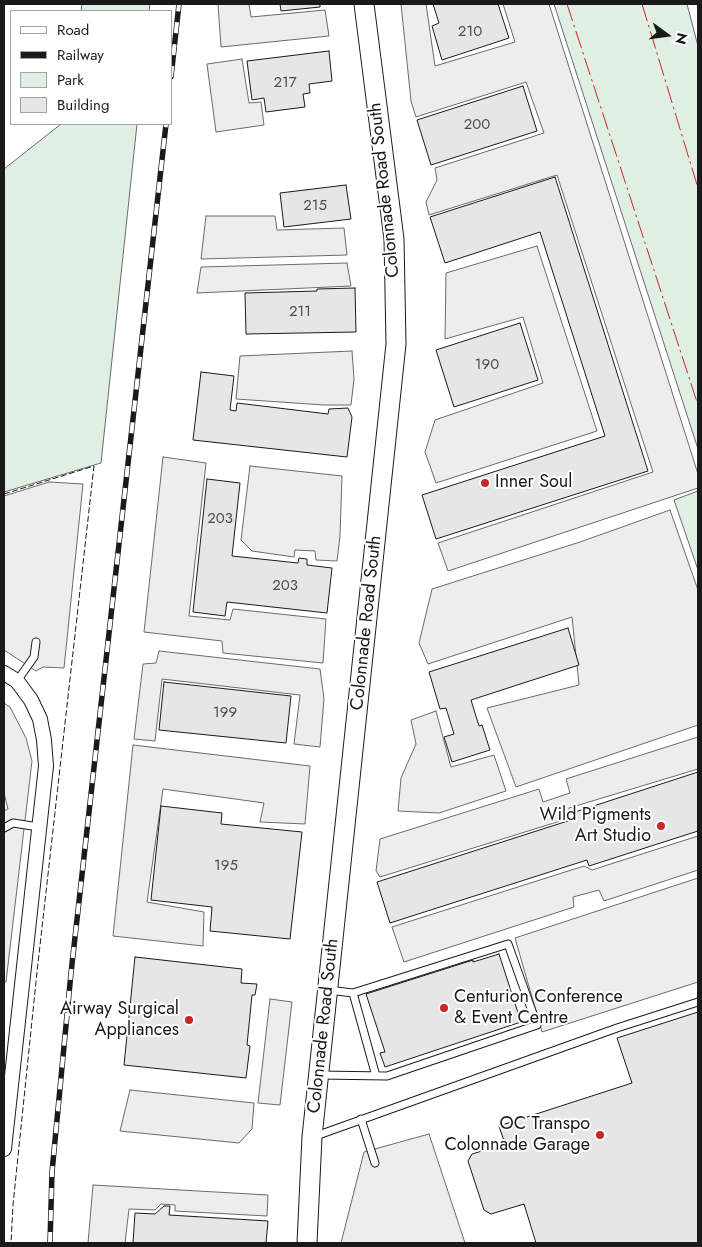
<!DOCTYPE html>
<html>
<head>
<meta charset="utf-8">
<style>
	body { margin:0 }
	#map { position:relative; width:702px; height:1247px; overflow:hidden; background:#fff; font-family:Jost,sans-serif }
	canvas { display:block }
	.frame { position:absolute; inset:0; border:5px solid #1a1a1a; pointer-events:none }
	.legend { position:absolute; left:10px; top:10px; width:162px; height:115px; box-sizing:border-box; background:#fff; border:1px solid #a3a3a3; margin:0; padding:6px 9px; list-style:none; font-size:15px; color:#1a1a1a }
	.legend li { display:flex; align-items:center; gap:10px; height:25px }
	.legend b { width:25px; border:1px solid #a3a3a3 }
	.north { position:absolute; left:642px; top:10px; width:50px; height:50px; -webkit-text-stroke:4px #fff; paint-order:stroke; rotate:104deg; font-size:14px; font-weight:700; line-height:20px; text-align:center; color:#1a1a1a }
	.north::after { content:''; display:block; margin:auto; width:18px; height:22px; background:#1a1a1a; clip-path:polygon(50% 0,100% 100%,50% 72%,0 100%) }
</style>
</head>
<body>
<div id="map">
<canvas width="702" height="1247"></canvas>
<div class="frame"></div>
<ul class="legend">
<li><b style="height:6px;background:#fff"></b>Road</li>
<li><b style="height:6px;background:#1a1a1a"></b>Railway</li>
<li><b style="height:14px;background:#e0efe3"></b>Park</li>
<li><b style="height:14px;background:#e6e6e6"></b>Building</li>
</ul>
<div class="north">N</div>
</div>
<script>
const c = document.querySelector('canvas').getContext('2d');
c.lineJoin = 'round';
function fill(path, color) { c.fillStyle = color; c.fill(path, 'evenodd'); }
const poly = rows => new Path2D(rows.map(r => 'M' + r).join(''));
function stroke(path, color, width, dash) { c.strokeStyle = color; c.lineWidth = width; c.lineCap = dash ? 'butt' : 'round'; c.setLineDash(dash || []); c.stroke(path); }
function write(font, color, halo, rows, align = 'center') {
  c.font = font + ' Jost,sans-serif'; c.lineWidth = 4; c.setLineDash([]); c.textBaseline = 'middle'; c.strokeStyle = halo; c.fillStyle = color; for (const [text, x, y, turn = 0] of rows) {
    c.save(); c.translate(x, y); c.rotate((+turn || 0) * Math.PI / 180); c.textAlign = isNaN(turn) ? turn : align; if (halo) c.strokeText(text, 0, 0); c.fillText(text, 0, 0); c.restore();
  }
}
const green = poly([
	[82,4,150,4,149,11,81,11,82,4],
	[554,4,687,4,698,46,698,449,554,4],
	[61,124,137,124,101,463,4,492,4,169,61,124],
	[698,491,698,570,674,500,698,491]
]);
fill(green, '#e0efe3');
stroke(green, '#6a6a6a', 1);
const parking = poly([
	[218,4,249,4,251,17,325,10,329,36,221,47,218,4],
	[401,4,426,4,435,66,515,42,503,4,549,4,698,474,698,488,448,571,438,543,653,472,557,175,429,215,426,202,437,180,435,168,544,133,526,82,416,117,411,101,401,4],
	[242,59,249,103,261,102,264,125,216,132,207,64,242,59],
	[206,216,275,216,277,230,344,228,347,255,201,259,206,216],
	[537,246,597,431,436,483,425,452,435,420,543,383,523,317,445,339,446,273,537,246],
	[347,263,351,286,197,293,201,267,347,263],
	[352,351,354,379,351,405,324,405,236,399,240,356,352,351],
	[163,457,206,463,189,616,230,620,233,609,326,619,323,663,223,653,222,641,144,632,163,457],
	[250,466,342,476,340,536,337,561,316,560,315,551,295,550,294,557,252,551,241,540,250,466],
	[49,482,83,484,64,668,43,667,36,671,4,650,4,496,49,482],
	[670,510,698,590,698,725,516,787,487,708,579,685,572,617,428,664,419,643,432,589,580,542,670,510],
	[159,651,320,669,324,699,320,747,294,744,300,695,162,679,155,741,134,739,143,664,156,663,159,651],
	[4,703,10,707,26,738,32,761,6,982,4,982,4,811,8,809,4,793,4,703],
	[436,711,451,767,494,755,506,791,439,813,398,811,401,778,416,744,411,720,436,711],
	[698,737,698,769,569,808,570,818,380,877,376,871,380,839,539,789,543,802,570,793,566,779,698,737],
	[133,745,310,766,305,824,260,822,264,803,163,789,147,902,204,912,203,946,113,936,133,745],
	[698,836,698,870,604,901,599,890,573,897,574,907,404,962,392,927,584,866,592,870,698,836],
	[698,878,698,982,542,1032,515,938,698,878],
	[270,999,292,1002,280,1105,258,1103,270,999],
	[130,1090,254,1103,252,1129,239,1143,120,1131,130,1090],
	[429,1134,465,1243,341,1243,364,1152,429,1134],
	[93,1185,268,1195,267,1216,175,1211,175,1205,161,1204,155,1210,129,1209,125,1243,88,1243,93,1185]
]);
fill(parking, '#ededed');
stroke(parking, '#6a6a6a', 1);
const building = poly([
	[280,4,320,4,320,7,281,11,280,4],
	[433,4,498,4,509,38,442,60,432,26,439,23,433,4],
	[329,51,332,81,309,84,310,93,303,94,305,107,266,112,264,98,252,100,247,61,329,51],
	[523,86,537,131,431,165,417,120,523,86],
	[555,177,648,471,436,539,422,495,605,436,540,232,445,263,430,217,555,177],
	[346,185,351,219,284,227,280,193,346,185],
	[355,288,356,332,246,334,245,293,317,291,317,289,355,288],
	[520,323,538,380,454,407,436,350,520,323],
	[201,372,234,376,230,410,236,411,237,403,328,414,329,409,348,408,352,417,347,457,193,440,201,372],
	[207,479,240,483,232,556,298,563,299,558,307,559,307,565,332,568,327,613,227,602,225,616,193,612,207,479],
	[568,628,579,665,471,700,479,726,482,725,490,750,452,762,444,737,454,734,446,708,440,709,429,672,568,628],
	[164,682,291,696,286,743,159,730,164,682],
	[698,772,698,831,589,866,587,860,390,923,377,882,574,819,572,813,698,772],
	[161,806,222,813,221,824,302,832,290,939,210,931,212,907,151,900,161,806],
	[499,954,521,1022,385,1067,380,1053,385,1052,366,994,473,960,473,962,499,954],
	[135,957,242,969,241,983,257,984,255,995,252,995,247,1045,250,1046,246,1078,124,1065,135,957],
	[698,1012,698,1243,536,1243,524,1204,491,1214,484,1210,468,1161,472,1154,505,1144,499,1126,632,1083,617,1038,698,1012],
	[164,1206,170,1206,169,1215,268,1221,266,1243,133,1243,135,1213,155,1214,164,1206]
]);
fill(building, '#e6e6e6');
stroke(building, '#1a1a1a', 1);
const lane = poly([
	[17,681,34,657,36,642],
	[4,828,13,823,39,827],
	[353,993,376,1076],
	[319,1075,387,1076,537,1025,508,944,353,993,328,990],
	[361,1119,375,1163],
	[313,1137,617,1028,698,1002]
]);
const street = poly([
	[4,673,17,681,31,700,40,719,44,740,46,766,4,1149]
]);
const secondary = poly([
	[307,1243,312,1137,396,344,394,239,364,4]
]);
stroke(lane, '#1a1a1a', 9);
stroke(street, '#1a1a1a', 16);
stroke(secondary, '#1a1a1a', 21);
stroke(lane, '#fff', 7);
stroke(street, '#fff', 14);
stroke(secondary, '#fff', 19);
const rail = poly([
	[171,77,179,4],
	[50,1243,52,1172,71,973,166,124]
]);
stroke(rail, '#1a1a1a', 5.5);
stroke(rail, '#fff', 4, [11]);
stroke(poly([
	[4,494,94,466,37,972,13,1205,11,1243]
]), '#1a1a1a', 1, [6, 2.5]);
stroke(poly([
	[567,4,698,405],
	[642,4,698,188]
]), '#c62828', 1, [18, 4, 2.5, 4]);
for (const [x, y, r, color] of [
	[485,483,5,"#c62828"],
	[661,826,5,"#c62828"],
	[444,1008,5,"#c62828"],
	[189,1020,5,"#c62828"],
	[600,1135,5,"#c62828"]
]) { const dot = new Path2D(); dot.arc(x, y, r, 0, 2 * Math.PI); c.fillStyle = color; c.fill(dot); stroke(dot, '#fff', 2); }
write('15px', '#4d4d4d', null, [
	["210",470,32],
	["217",285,83],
	["200",477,125],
	["215",315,206],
	["211",300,312],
	["190",487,365],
	["203",220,519],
	["203",285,586],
	["199",225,713],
	["195",226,866]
]);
write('18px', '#1a1a1a', '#fff', [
	["Colonnade Road South",385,190,-96],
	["Colonnade Road South",367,623,-84],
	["Colonnade Road South",324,1026,-84]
]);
write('18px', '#1a1a1a', '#fff', [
	["Inner Soul",495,483,"left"],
	["Wild Pigments",651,816],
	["Art Studio",651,837],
	["Centurion Conference",454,998,"left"],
	["& Event Centre",454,1019,"left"],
	["Airway Surgical",179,1010],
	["Appliances",179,1031],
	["OC Transpo",590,1125],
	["Colonnade Garage",590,1146]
], 'right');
</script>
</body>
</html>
